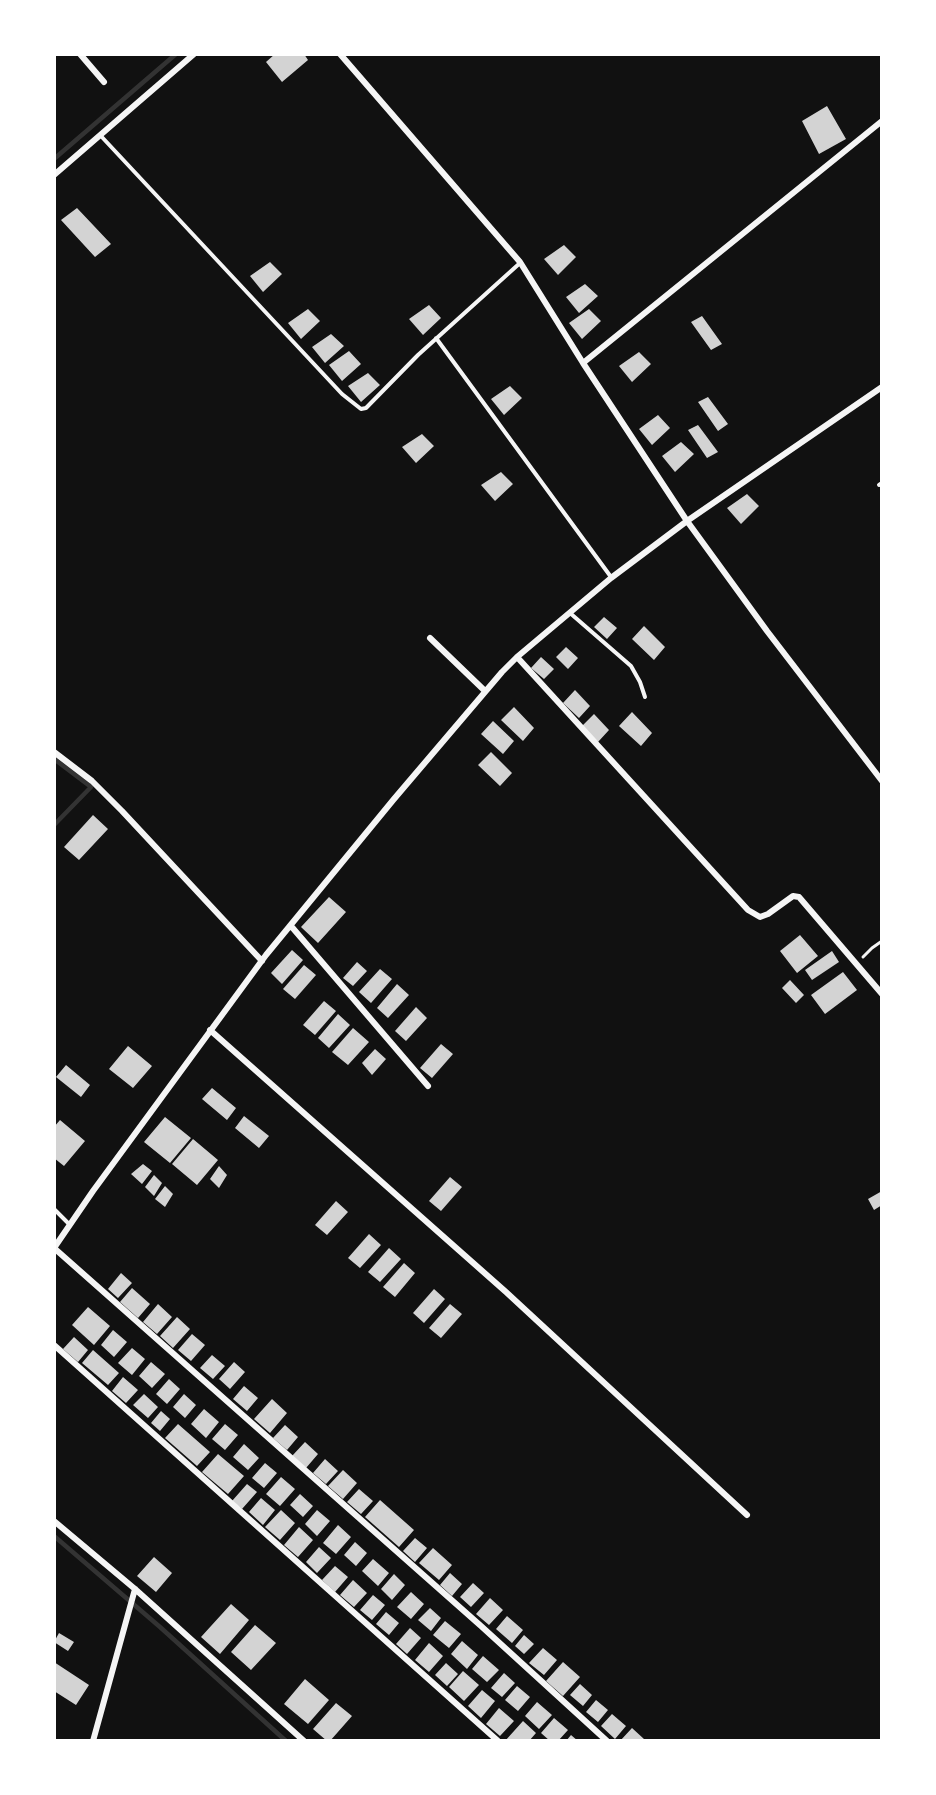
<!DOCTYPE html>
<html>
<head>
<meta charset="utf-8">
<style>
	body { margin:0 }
	#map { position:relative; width:936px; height:1795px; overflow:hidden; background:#111; font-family:"Work Sans",sans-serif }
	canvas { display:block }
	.frame { position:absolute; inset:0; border:56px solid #fff; pointer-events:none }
</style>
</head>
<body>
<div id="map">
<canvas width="936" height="1795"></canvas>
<div class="frame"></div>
</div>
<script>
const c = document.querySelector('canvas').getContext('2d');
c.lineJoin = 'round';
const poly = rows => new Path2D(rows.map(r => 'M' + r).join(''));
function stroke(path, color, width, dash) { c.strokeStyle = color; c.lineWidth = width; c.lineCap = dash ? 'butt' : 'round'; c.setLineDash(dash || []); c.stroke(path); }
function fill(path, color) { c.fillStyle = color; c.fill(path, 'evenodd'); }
stroke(poly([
	[54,159,176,54],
	[54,759,91,787,54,825],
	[54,1536,160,1627,286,1741]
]), '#333', 4.5);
fill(poly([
	[275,54,304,54,308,60,282,82,266,62],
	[827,106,846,139,819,154,802,121],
	[77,208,111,244,95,257,61,220],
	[564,245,576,257,558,275,544,259],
	[270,262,282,274,263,292,250,276],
	[585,284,598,296,579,313,566,297],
	[429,305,441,318,423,335,409,319],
	[308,309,320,321,301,339,288,323],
	[589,309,601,321,582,339,569,323],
	[702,316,722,344,711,350,691,322],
	[331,334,344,346,325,363,312,347],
	[349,351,361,364,342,381,329,365],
	[639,352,651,364,632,382,619,366],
	[368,373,380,385,361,402,348,386],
	[510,386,522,398,504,415,491,399],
	[708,397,728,424,718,431,698,402],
	[658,415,670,428,652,445,639,429],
	[698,425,718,452,707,458,688,430],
	[422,434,434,446,416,463,402,447],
	[681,442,694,454,675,472,662,456],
	[501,472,513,484,495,501,481,485],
	[747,494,759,506,741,524,727,508],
	[604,617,617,628,607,639,594,627],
	[644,626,665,647,654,660,632,639],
	[566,647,578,658,568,669,556,657],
	[541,657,554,669,544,679,531,668],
	[575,690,590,706,579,718,563,703],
	[514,707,534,728,523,741,501,720],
	[632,712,652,733,641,746,619,726],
	[594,714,609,730,598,742,581,727],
	[493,721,514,741,503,754,481,734],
	[491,752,512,773,500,786,478,765],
	[93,815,108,829,79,860,64,847],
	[329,897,346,912,318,943,301,927],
	[800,935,818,956,797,973,780,951],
	[292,950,303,960,282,984,271,973],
	[832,951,839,962,812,980,805,970],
	[357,962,367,971,353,986,343,978],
	[304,965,316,975,295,999,283,989],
	[380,969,392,979,371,1003,359,992],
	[843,972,857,990,825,1014,811,995],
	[790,980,804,995,796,1003,782,988],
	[397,984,409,995,388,1018,377,1008],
	[324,1001,336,1011,315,1035,303,1025],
	[416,1007,427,1018,406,1041,395,1031],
	[338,1014,350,1025,329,1048,318,1038],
	[353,1028,369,1042,348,1065,332,1052],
	[441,1044,453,1054,432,1078,420,1068],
	[128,1046,152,1066,133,1088,109,1069],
	[375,1049,386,1059,372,1075,362,1063],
	[66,1065,90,1085,81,1097,56,1077],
	[212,1088,236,1108,227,1120,202,1099],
	[244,1116,269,1136,259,1148,235,1128],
	[165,1117,191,1138,170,1163,144,1142],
	[60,1120,85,1141,64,1166,54,1158,54,1127],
	[193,1139,218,1160,197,1185,172,1164],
	[143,1164,152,1171,142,1184,131,1174],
	[219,1166,227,1175,219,1188,210,1179],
	[154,1175,162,1183,154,1196,145,1187],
	[450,1177,462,1187,441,1211,429,1201],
	[165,1186,173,1194,165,1207,155,1199],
	[882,1191,882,1205,874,1210,868,1199],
	[336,1201,348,1212,327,1235,315,1225],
	[369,1234,381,1245,360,1268,348,1258],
	[389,1248,401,1259,380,1282,368,1272],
	[404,1263,415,1273,395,1297,383,1287],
	[121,1273,132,1283,118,1298,108,1289],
	[132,1288,150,1304,138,1318,120,1302],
	[434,1289,445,1299,424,1323,413,1313],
	[158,1304,172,1317,157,1334,143,1322],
	[450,1304,462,1314,441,1338,429,1328],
	[88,1307,110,1326,94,1345,72,1325],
	[177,1317,190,1329,173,1348,160,1336],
	[113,1330,127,1342,114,1357,101,1345],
	[192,1334,205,1345,191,1361,178,1350],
	[74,1337,88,1350,78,1362,63,1349],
	[132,1348,145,1359,132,1375,118,1363],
	[93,1350,119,1373,108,1385,82,1363],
	[212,1355,225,1366,213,1379,200,1368],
	[151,1362,165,1374,152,1388,139,1376],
	[234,1362,245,1372,230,1389,219,1379],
	[123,1377,138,1390,126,1403,112,1391],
	[169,1379,180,1389,167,1404,156,1394],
	[244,1386,258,1398,247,1411,233,1399],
	[144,1394,158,1407,148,1418,133,1405],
	[184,1394,196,1405,185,1418,173,1407],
	[272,1399,287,1413,270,1433,254,1419],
	[204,1409,219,1422,206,1438,191,1424],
	[161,1411,170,1419,160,1431,151,1423],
	[178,1424,210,1452,197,1466,165,1438],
	[225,1424,238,1435,225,1450,212,1439],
	[285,1425,298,1437,287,1450,273,1438],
	[305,1442,318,1454,306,1468,292,1456],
	[244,1444,259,1458,248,1470,233,1457],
	[218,1454,244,1476,228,1494,202,1472],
	[325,1459,338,1471,326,1484,313,1473],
	[265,1463,277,1473,264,1488,252,1478],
	[343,1470,357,1483,343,1499,328,1486],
	[281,1477,295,1489,280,1506,266,1494],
	[247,1484,257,1492,242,1509,232,1501],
	[359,1489,373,1501,361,1514,347,1502],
	[300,1494,313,1506,303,1517,290,1505],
	[261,1498,275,1510,263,1525,249,1512],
	[380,1500,414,1530,399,1547,365,1517],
	[281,1510,295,1523,280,1540,265,1527],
	[317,1510,330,1521,317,1536,305,1524],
	[338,1525,351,1537,336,1554,323,1543],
	[299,1527,313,1540,298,1557,284,1545],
	[415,1538,427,1548,415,1562,403,1551],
	[355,1542,367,1553,356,1566,344,1555],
	[319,1547,331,1558,317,1573,306,1562],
	[433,1548,452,1565,439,1580,419,1563],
	[154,1557,172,1573,156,1592,137,1576],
	[373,1559,389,1573,378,1586,362,1571],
	[335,1566,348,1577,335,1592,322,1580],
	[450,1573,462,1584,452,1596,440,1585],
	[394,1574,405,1585,392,1600,381,1589],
	[353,1580,367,1593,354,1607,340,1595],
	[473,1583,484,1593,471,1607,460,1597],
	[411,1592,424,1604,411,1619,397,1607],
	[373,1595,385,1605,372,1620,360,1610],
	[490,1598,503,1610,489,1625,476,1614],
	[231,1604,249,1620,220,1654,201,1637],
	[430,1608,441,1618,431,1631,418,1620],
	[386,1612,399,1623,389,1635,376,1624],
	[507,1616,523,1630,512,1643,496,1629],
	[445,1621,461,1634,449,1648,433,1635],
	[255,1625,276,1643,251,1670,231,1652],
	[410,1628,421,1638,407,1654,396,1644],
	[59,1633,74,1642,68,1651,54,1642],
	[524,1635,534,1644,524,1654,515,1646],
	[462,1641,478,1655,467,1669,451,1654],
	[429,1643,443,1656,429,1672,415,1660],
	[543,1648,557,1660,544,1675,529,1663],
	[483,1656,499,1670,487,1682,472,1669],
	[54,1662,89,1685,76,1705,54,1691],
	[563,1662,580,1677,563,1696,546,1681],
	[446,1663,458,1674,447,1686,435,1675],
	[463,1671,479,1685,464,1701,449,1687],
	[504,1673,515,1683,502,1697,491,1688],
	[305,1679,329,1700,308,1724,284,1704],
	[580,1684,592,1695,583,1706,570,1695],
	[517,1686,530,1697,518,1711,505,1700],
	[482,1690,495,1701,481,1718,468,1706],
	[596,1700,608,1710,598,1722,586,1712],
	[537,1702,552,1715,539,1729,525,1716],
	[336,1703,352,1716,330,1741,327,1741,313,1729],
	[499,1708,514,1721,500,1736,486,1724],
	[612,1714,626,1726,615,1739,601,1726],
	[554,1718,568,1730,558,1741,550,1741,541,1733],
	[523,1721,536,1733,529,1741,505,1741],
	[632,1728,644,1739,643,1741,620,1741],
	[571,1735,578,1741,566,1741]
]), '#d3d3d3');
stroke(poly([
	[863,957,872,948,882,941]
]), '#f5f5f5', 3);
stroke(poly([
	[100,135,342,394,361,409,366,408,418,355,520,263],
	[436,338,611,577],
	[879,485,882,483],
	[570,613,631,666,640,682,645,697],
	[54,1209,69,1224],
	[54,1740,55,1741]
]), '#f5f5f5', 4);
stroke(poly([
	[80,54,104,82],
	[340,54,520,262,583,363,687,521,767,631,882,781],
	[54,175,194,54],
	[583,363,882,121],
	[430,638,485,691],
	[517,657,748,910,760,917,768,914,793,896,799,897,882,994],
	[54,752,92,781,122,811,262,961],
	[291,926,428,1086],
	[210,1030,506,1292,747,1515],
	[54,1248,93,1191,266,955,394,799,502,672,517,657,611,578,687,521,882,387],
	[54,1248,481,1626,607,1741],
	[54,1345,498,1741],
	[54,1521,135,1589,304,1741],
	[93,1741,135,1589]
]), '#f5f5f5', 6);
</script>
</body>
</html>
